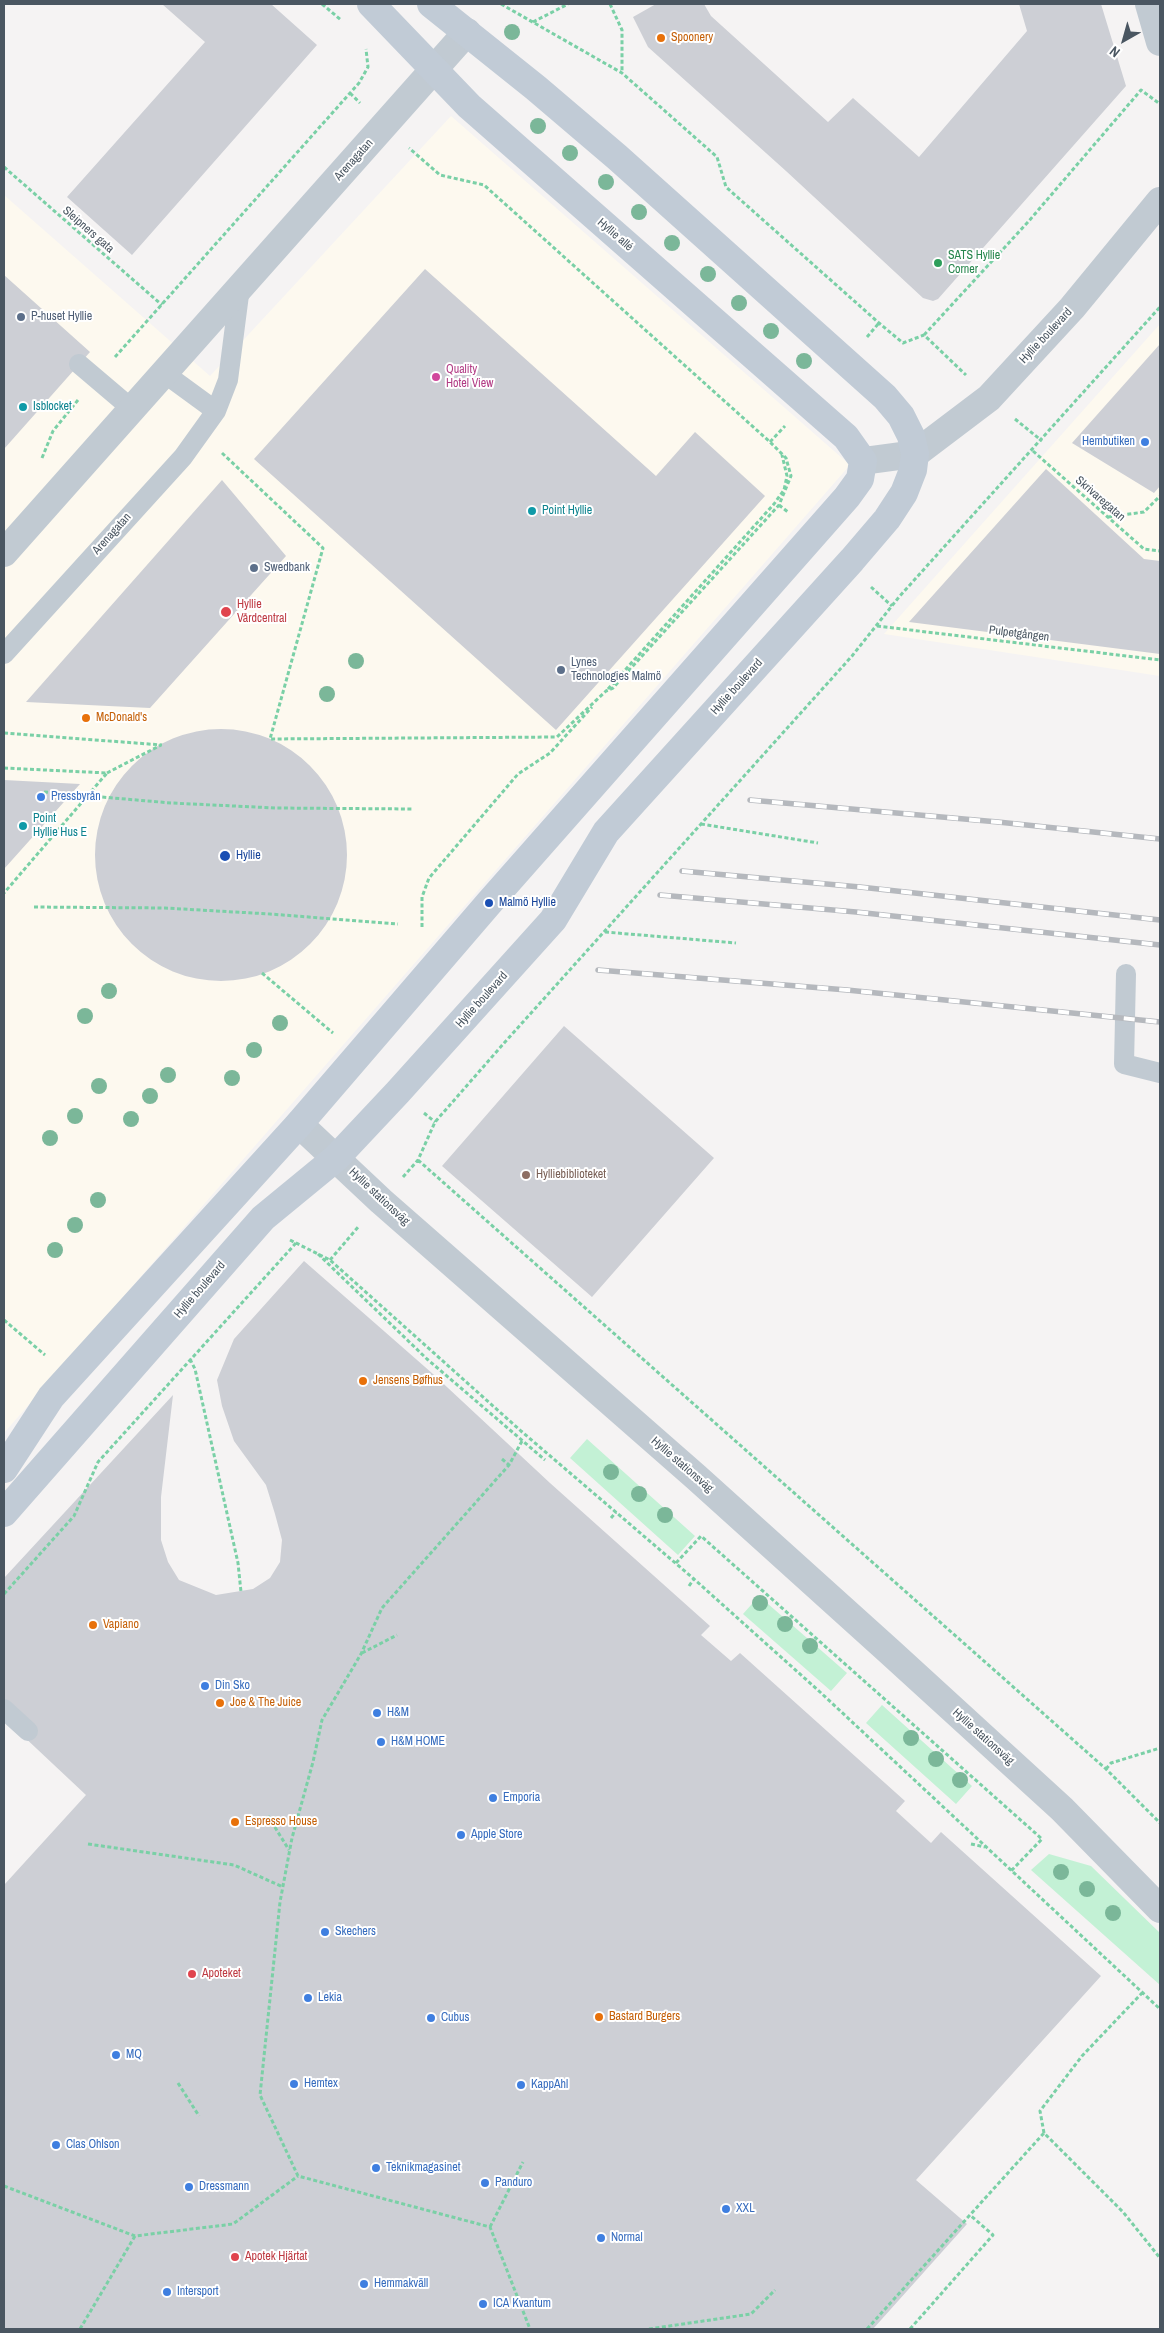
<!DOCTYPE html>
<html>
<head>
<meta charset="utf-8">
<style>
	body { margin:0 }
	#map { position:relative; width:1164px; height:2333px; overflow:hidden; background:#f5f3f3; font-family:"Archivo Narrow",sans-serif }
	canvas { display:block }
	.frame { position:absolute; inset:0; border:5px solid #4a5661; pointer-events:none }
	.north { position:absolute; left:1099px; top:15px; width:50px; height:50px; -webkit-text-stroke:4px #fff; paint-order:stroke; rotate:218deg; font-size:14px; font-weight:700; line-height:20px; text-align:center; color:#4a5661 }
	.north::after { content:''; display:block; margin:auto; width:18px; height:22px; background:#4a5661; clip-path:polygon(50% 0,100% 100%,50% 72%,0 100%) }
</style>
</head>
<body>
<div id="map">
<canvas width="1164" height="2333"></canvas>
<div class="frame"></div>
<div class="north">N</div>
</div>
<script>
const c = document.querySelector('canvas').getContext('2d');
c.lineJoin = 'round';
function fill(path, color) { c.fillStyle = color; c.fill(path, 'evenodd'); }
const poly = rows => new Path2D(rows.map(r => 'M' + r).join(''));
function stroke(path, color, width, dash) { c.strokeStyle = color; c.lineWidth = width; c.lineCap = dash ? 'butt' : 'round'; c.setLineDash(dash || []); c.stroke(path); }
function write(font, color, halo, rows, align = 'center') {
  c.font = font + ' "Archivo Narrow",sans-serif'; c.lineWidth = 4; c.setLineDash([]); c.textBaseline = 'middle'; c.strokeStyle = halo; c.fillStyle = color; for (const [text, x, y, turn = 0] of rows) {
    c.save(); c.translate(x, y); c.rotate((+turn || 0) * Math.PI / 180); c.textAlign = isNaN(turn) ? turn : align; if (halo) c.strokeText(text, 0, 0); c.fillText(text, 0, 0); c.restore();
  }
}
fill(poly([
	[451,116,850,465,4,1433,4,195,210,376],
	[1160,324,1160,676,884,634]
]), '#fdf9ef');
fill(poly([
	[587,1439,695,1536,678,1555,570,1458],
	[759,1596,847,1673,831,1691,743,1614],
	[882,1705,972,1786,956,1804,866,1723],
	[1049,1854,1091,1866,1160,1933,1160,1985,1031,1870]
]), '#c3f1d5');
fill(poly([
	[162,4,271,4,317,45,132,255,67,197,205,42],
	[656,4,704,4,711,16,828,122,853,98,919,157,1027,31,1019,4,1101,4,1126,86,938,299,933,301,923,298,786,171,648,47,633,17],
	[425,269,656,476,695,432,765,496,556,730,254,459],
	[4,275,90,352,4,449],
	[1160,344,1160,486,1154,493,1072,443],
	[1046,469,1144,559,1160,561,1160,654,909,622],
	[222,480,286,556,150,708,26,702],
	'95 855a126 126 0 1 1 252 0a126 126 0 1 1-252 0Z',
	[4,780,80,784,4,869],
	[564,1026,714,1158,592,1297,442,1166],
	[304,1261,433,1374,550,1483,710,1626,701,1635,731,1661,740,1653,905,1801,896,1811,931,1843,941,1832,1101,1976,916,2180,967,2224,873,2329,4,2329,4,1885,86,1795,4,1718,4,1578,173,1395,161,1497,161,1540,168,1562,179,1580,216,1595,253,1589,270,1578,280,1562,282,1540,275,1514,266,1485,234,1441,222,1406,217,1380,234,1339]
]), '#cdcfd5');
stroke(poly([
	[322,4,341,20],
	[501,4,622,73,717,157,726,187,879,323,903,343,924,335,966,375],
	[610,4,622,30,622,73],
	[533,22,568,4],
	[350,93,360,103],
	[4,167,162,305],
	[924,335,1028,222,1141,90,1160,104],
	[867,337,879,323],
	[115,357,359,83,368,67,366,49],
	[1015,419,1042,441],
	[770,442,785,426],
	[1033,451,1144,549,1160,551],
	[222,453,323,548,270,739,557,737,606,691,613,688,779,505,791,476,786,458,770,442,484,185,440,175,409,148],
	[42,458,53,431,78,400],
	[779,505,788,512],
	[1108,517,1144,512,1160,496],
	[871,587,892,606],
	[877,626,1160,660],
	[608,689,774,504,784,490,787,476,782,455],
	[4,733,162,745],
	[4,768,107,773,4,893],
	[107,773,161,745],
	[44,792,171,803,275,808,412,809],
	[701,824,818,843],
	[34,907,165,908,270,914,398,924],
	[422,927,422,897,429,878,518,774,550,753,592,707],
	[605,932,736,943],
	[262,973,333,1033],
	[424,1113,435,1122],
	[418,1160,1106,1769,1160,1823],
	[403,1177,418,1160,435,1122,505,1042,852,656,899,597,1160,307],
	[290,1240,330,1260,521,1431,694,1579,820,1692,1160,2009],
	[318,1254,427,1359,545,1460],
	[330,1260,359,1226],
	[4,1320,45,1355],
	[190,1359,195,1369,238,1563,241,1592],
	[522,1441,509,1465,382,1608,361,1654,322,1720,313,1762,292,1838,280,1902,260,2095,298,2176,490,2227,530,2329],
	[502,1459,509,1465],
	[611,1518,616,1512],
	[676,1563,701,1536,1042,1839,1011,1871],
	[689,1586,694,1579],
	[4,1594,74,1516,98,1462,296,1243],
	[362,1653,397,1635],
	[1106,1769,1111,1763,1160,1748],
	[268,1816,289,1850],
	[88,1844,234,1865,283,1887],
	[971,1844,985,1847],
	[178,2083,199,2116],
	[1044,2133,1040,2111,1082,2056,1142,1993],
	[4,2186,135,2236,233,2224,298,2176],
	[490,2227,523,2162],
	[80,2329,135,2236],
	[649,2329,751,2314,775,2290],
	[867,2329,1044,2133,1123,2212,1160,2258],
	[910,2329,993,2235,970,2215]
]), '#7ad0a6', 3, [4, 2.5]);
stroke(poly([
	[79,364,132,409],
	[164,373,216,411],
	[4,654,183,457,216,411,228,380,240,287],
	[1126,974,1124,1064,1160,1073],
	[4,1709,28,1731]
]), '#c1cad2', 20);
stroke(poly([
	[1149,4,1160,42],
	[863,461,915,454,989,398,1072,308,1160,201],
	[4,553,467,32],
	[299,1124,381,1201,696,1477,889,1651,1062,1809,1160,1909]
]), '#c1cad2', 28);
stroke(poly([
	[4,1469,51,1397,299,1124,489,903,847,497,860,479,863,461,846,437,469,106,371,4],
	[4,1513,263,1218,336,1158,398,1092,553,920,606,832,852,560,887,519,904,493,913,470,915,454,911,436,901,416,885,397,617,157,536,88,431,4]
]), '#c1cbd6', 28);
const rail = poly([
	[750,800,998,822,1160,839],
	[682,871,860,887,1160,920],
	[660,895,856,912,1160,945],
	[598,970,847,990,1160,1022]
]);
stroke(rail, '#b5b8bd', 5.5);
stroke(rail, '#fff', 4, [11]);
c.fillStyle = '#7bb799';
for (const [x, y] of [
	[512,32],
	[538,126],
	[570,153],
	[606,182],
	[639,212],
	[672,243],
	[708,274],
	[739,303],
	[771,331],
	[804,361],
	[356,661],
	[327,694],
	[109,991],
	[85,1016],
	[280,1023],
	[254,1050],
	[168,1075],
	[232,1078],
	[99,1086],
	[150,1096],
	[75,1116],
	[131,1119],
	[50,1138],
	[98,1200],
	[75,1225],
	[55,1250],
	[611,1472],
	[639,1494],
	[665,1515],
	[760,1603],
	[785,1624],
	[810,1646],
	[911,1738],
	[936,1759],
	[960,1780],
	[1061,1872],
	[1087,1889],
	[1113,1913]
]) { c.beginPath(); c.arc(x, y, 8, 0, 2 * Math.PI); c.fill(); }
for (const [x, y, r, color] of [
	[661,38,5,"#e8710a"],
	[938,263,5,"#2e9e5b"],
	[21,317,5,"#5c6f8a"],
	[436,377,5,"#d1479c"],
	[23,407,5,"#0f9aa8"],
	[1145,442,5,"#3f7fe0"],
	[532,511,5,"#0f9aa8"],
	[254,568,5,"#5c6f8a"],
	[226,612,6,"#e0444e"],
	[561,670,5,"#5c6f8a"],
	[86,718,5,"#e8710a"],
	[41,797,5,"#3f7fe0"],
	[23,826,5,"#0f9aa8"],
	[225,856,6,"#1a4fb4"],
	[489,903,5,"#1a4fb4"],
	[526,1175,5,"#8d6e63"],
	[363,1381,5,"#e8710a"],
	[93,1625,5,"#e8710a"],
	[205,1686,5,"#3f7fe0"],
	[220,1703,5,"#e8710a"],
	[377,1713,5,"#3f7fe0"],
	[381,1742,5,"#3f7fe0"],
	[493,1798,5,"#3f7fe0"],
	[235,1822,5,"#e8710a"],
	[461,1835,5,"#3f7fe0"],
	[325,1932,5,"#3f7fe0"],
	[192,1974,5,"#e0444e"],
	[308,1998,5,"#3f7fe0"],
	[599,2017,5,"#e8710a"],
	[431,2018,5,"#3f7fe0"],
	[116,2055,5,"#3f7fe0"],
	[294,2084,5,"#3f7fe0"],
	[521,2085,5,"#3f7fe0"],
	[56,2145,5,"#3f7fe0"],
	[376,2168,5,"#3f7fe0"],
	[485,2183,5,"#3f7fe0"],
	[189,2187,5,"#3f7fe0"],
	[726,2209,5,"#3f7fe0"],
	[601,2238,5,"#3f7fe0"],
	[235,2257,5,"#e0444e"],
	[364,2284,5,"#3f7fe0"],
	[167,2292,5,"#3f7fe0"],
	[483,2304,5,"#3f7fe0"]
]) { const dot = new Path2D(); dot.arc(x, y, r, 0, 2 * Math.PI); c.fillStyle = color; c.fill(dot); stroke(dot, '#fff', 2); }
write('12px', '#c56008', '#fff', [
	["Spoonery",671,38],
	["McDonald's",96,718],
	["Jensens Bøfhus",373,1381],
	["Vapiano",103,1625],
	["Joe & The Juice",230,1703],
	["Espresso House",245,1822],
	["Bastard Burgers",609,2017]
], 'left');
write('12px', '#4a5661', '#fff', [
	["Arenagatan",354,160,-48],
	["Sleipners gata",88,230,41],
	["Hyllie allé",615,235,41],
	["Hyllie boulevard",1046,336,-47],
	["Skrivaregatan",1100,499,41],
	["Arenagatan",112,534,-48],
	["Pulpetgången",1019,634,7],
	["Hyllie boulevard",737,687,-48],
	["Hyllie boulevard",482,1000,-48],
	["Hyllie stationsväg",379,1197,43],
	["Hyllie boulevard",200,1290,-49],
	["Hyllie stationsväg",682,1465,41],
	["Hyllie stationsväg",983,1737,42]
]);
write('12px', '#27864d', '#fff', [
	["SATS Hyllie",948,256],
	["Corner",948,270]
], 'left');
write('12px', '#4e5e75', '#fff', [
	["P-huset Hyllie",31,317],
	["Swedbank",264,568],
	["Lynes",571,663],
	["Technologies Malmö",571,677]
], 'left');
write('12px', '#b23c85', '#fff', [
	["Quality",446,370],
	["Hotel View",446,384]
], 'left');
write('12px', '#0d838f', '#fff', [
	["Isblocket",33,407],
	["Point Hyllie",542,511],
	["Point",33,819],
	["Hyllie Hus E",33,833]
], 'left');
write('12px', '#366cbe', '#fff', [
	["Hembutiken",1135,442,"right"],
	["Pressbyrån",51,797],
	["Din Sko",215,1686],
	["H&M",387,1713],
	["H&M HOME",391,1742],
	["Emporia",503,1798],
	["Apple Store",471,1835],
	["Skechers",335,1932],
	["Lekia",318,1998],
	["Cubus",441,2018],
	["MQ",126,2055],
	["Hemtex",304,2084],
	["KappAhl",531,2085],
	["Clas Ohlson",66,2145],
	["Teknikmagasinet",386,2168],
	["Panduro",495,2183],
	["Dressmann",199,2187],
	["XXL",736,2209],
	["Normal",611,2238],
	["Hemmakväll",374,2284],
	["Intersport",177,2292],
	["ICA Kvantum",493,2304]
], 'left');
write('12px', '#be3a42', '#fff', [
	["Hyllie",237,605],
	["Vårdcentral",237,619],
	["Apoteket",202,1974],
	["Apotek Hjärtat",245,2257]
], 'left');
write('12px', '#164399', '#fff', [
	["Hyllie",236,856],
	["Malmö Hyllie",499,903]
], 'left');
write('12px', '#785e54', '#fff', [
	["Hylliebiblioteket",536,1175]
], 'left');
</script>
</body>
</html>
